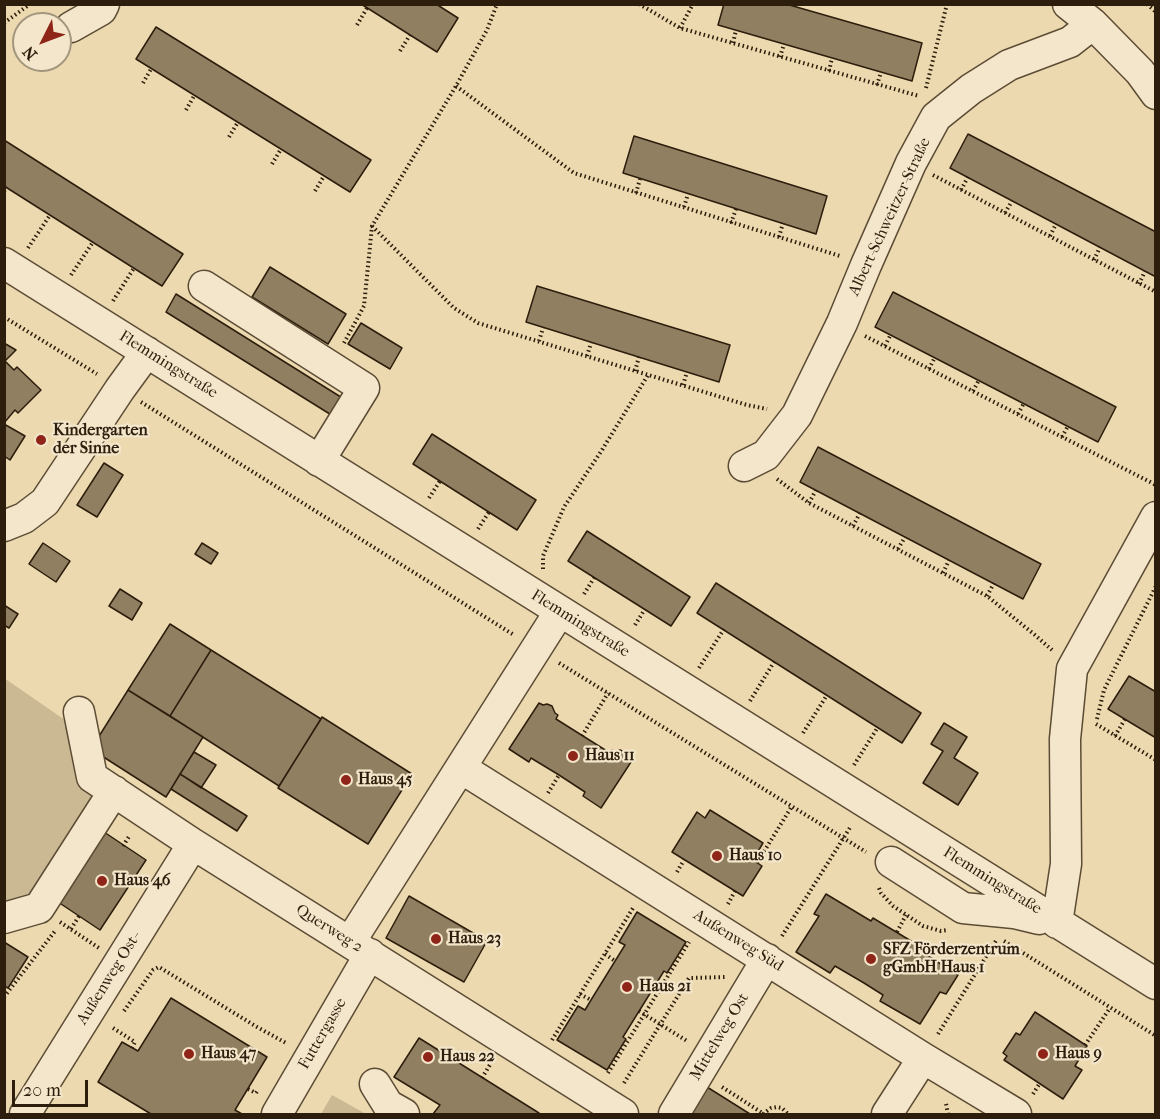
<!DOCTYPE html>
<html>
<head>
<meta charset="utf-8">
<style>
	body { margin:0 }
	#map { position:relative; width:1160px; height:1119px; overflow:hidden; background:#ecd9af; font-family:"IM FELL French Canon",serif }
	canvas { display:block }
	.frame { position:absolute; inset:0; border:6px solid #2c1d0c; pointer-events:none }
	.north { position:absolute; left:12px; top:12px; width:60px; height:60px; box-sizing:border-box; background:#f3e6cb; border:2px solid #a3967f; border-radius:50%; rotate:228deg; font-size:16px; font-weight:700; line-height:24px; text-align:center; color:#2c1d0c }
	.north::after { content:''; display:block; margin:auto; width:21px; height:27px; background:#8f2418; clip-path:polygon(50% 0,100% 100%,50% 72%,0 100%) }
	.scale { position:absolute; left:12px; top:1080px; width:76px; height:27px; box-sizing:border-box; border:3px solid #2c1d0c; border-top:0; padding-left:8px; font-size:18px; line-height:21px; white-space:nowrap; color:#2c1d0c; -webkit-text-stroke:4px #f3e6cb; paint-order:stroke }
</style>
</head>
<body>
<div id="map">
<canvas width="1160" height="1119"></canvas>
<div class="frame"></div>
<div class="north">N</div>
<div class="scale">20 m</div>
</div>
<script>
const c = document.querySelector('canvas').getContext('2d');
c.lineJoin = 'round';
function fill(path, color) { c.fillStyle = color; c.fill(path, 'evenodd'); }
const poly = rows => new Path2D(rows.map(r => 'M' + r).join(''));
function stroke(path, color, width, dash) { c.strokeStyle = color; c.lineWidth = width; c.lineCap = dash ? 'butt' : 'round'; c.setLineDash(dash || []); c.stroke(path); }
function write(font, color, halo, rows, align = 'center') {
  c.font = font + ' "IM FELL French Canon",serif'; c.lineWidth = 4.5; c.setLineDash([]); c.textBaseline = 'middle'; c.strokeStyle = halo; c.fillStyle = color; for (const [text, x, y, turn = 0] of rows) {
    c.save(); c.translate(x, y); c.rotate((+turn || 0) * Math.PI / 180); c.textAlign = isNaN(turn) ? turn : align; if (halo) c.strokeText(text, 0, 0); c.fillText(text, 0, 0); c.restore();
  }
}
fill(poly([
	[4,678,65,720,76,782,100,799,38,898,17,907,5,899],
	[332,1095,366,1114,321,1114]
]), '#cbb993');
const building = poly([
	[361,4,436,4,458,18,437,52,361,4],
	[724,4,786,4,922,43,912,81,718,25,724,4],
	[156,27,371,160,350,192,136,59,156,27],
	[968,134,1156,232,1156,277,950,168,968,134],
	[634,136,827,196,816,234,623,173,634,136],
	[4,140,183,254,162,286,4,186,4,140],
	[270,267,346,314,328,344,252,297,270,267],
	[537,286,730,345,719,382,526,322,537,286],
	[893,292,1116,407,1098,442,875,327,893,292],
	[176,294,344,399,333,416,166,312,176,294],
	[361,323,402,348,390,369,348,344,361,323],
	[4,343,16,350,5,361,14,370,17,367,41,390,18,413,15,410,4,423,4,343],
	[4,424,25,436,10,460,4,456,4,424],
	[432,434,536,500,517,530,413,464,432,434],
	[818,447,1041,564,1023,599,800,482,818,447],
	[104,463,123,475,97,517,77,505,104,463],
	[587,531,690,597,671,626,568,561,587,531],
	[43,543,70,561,56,582,29,564,43,543],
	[202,543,218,553,211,564,195,554,202,543],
	[716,583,921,713,902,743,697,613,716,583],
	[120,589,142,603,132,620,109,606,120,589],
	[4,605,18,614,9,628,4,625,4,605],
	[170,624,211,650,170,716,128,690,170,624],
	[211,650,321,719,279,786,170,716,211,650],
	[1129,676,1156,692,1156,738,1108,709,1129,676],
	[128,690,203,737,166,797,91,749,128,690],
	[539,703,543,705,547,704,552,706,555,713,558,715,556,719,610,753,612,750,615,752,620,750,625,752,627,759,631,762,601,808,583,796,585,792,559,775,531,758,529,762,509,749,539,703],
	[322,717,412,774,368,844,278,788,322,717],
	[944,723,967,737,954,758,978,773,958,805,923,783,943,751,931,744,944,723],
	[194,752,216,765,201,788,180,774,194,752],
	[180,774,247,816,237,831,171,789,180,774],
	[710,810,763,843,753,860,762,866,743,896,672,852,697,812,705,818,710,810],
	[104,832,146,860,100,930,58,902,104,832],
	[826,894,871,921,873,918,921,947,919,950,958,975,946,994,940,992,920,1024,880,1001,883,995,864,983,835,966,830,973,796,952,819,916,814,914,826,894],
	[409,896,487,941,464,982,386,938,409,896],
	[637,912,686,942,667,973,664,971,623,1037,626,1039,607,1070,557,1040,578,1006,585,1010,591,1000,625,945,619,942,637,912],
	[4,942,28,957,8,988,4,986,4,942],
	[171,998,267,1057,235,1110,242,1114,151,1114,98,1082,122,1042,138,1051,171,998],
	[1035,1012,1087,1046,1075,1066,1082,1070,1063,1099,1004,1060,1007,1056,1003,1053,1016,1033,1020,1035,1035,1012],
	[419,1038,539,1113,538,1114,433,1114,440,1105,394,1077,419,1038],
	[707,1087,750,1114,690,1114,707,1087]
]);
fill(building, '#907f61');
stroke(building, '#2c1d0c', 1.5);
const minor = poly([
	[1068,4,1093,24,1140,72,1156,94],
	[71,27,101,10,104,4],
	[4,263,1156,984],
	[204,286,364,388,319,461],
	[744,466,766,455,797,415,842,323,866,265,911,163,936,117,971,89,1009,65,1070,42,1093,24],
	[4,526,24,518,45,502,120,389,147,352],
	[79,712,92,777,193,844,623,1114],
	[461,768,923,1058,1016,1114],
	[891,862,963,908,1014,913,1039,919],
	[4,918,39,908,114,791],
	[1057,923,1066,864,1065,739,1072,669,1156,517],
	[350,942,560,611],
	[375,1084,388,1105,404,1114],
	[25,1114,193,844],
	[277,1114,370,954],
	[674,1114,767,959],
	[887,1114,923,1058]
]);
stroke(minor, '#5c4c35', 33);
stroke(poly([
	[639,4,680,28,919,96],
	[1147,4,1156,12],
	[4,23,30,4],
	[357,25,367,8],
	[680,28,693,4],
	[733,43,736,30],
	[400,51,410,35],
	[780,57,784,44],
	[829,71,832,58],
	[143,83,151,69],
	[877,85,881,72],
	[456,86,574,173,840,256],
	[926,88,947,4],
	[186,110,194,96],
	[229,137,238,122],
	[272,164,281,149],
	[933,175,1156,292],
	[961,190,968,177],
	[4,191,7,187],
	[315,191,324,176],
	[636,193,640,179],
	[684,207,688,194],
	[1005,213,1012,201],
	[731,223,736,209],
	[372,226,454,308,478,323,747,405,767,409],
	[1050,236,1056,224],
	[779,237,783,223],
	[28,248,50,215],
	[1094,260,1100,247],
	[71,275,93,242],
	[1139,284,1145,271],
	[113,301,134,268],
	[4,317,97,374],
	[865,336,1156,485],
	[539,341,543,328],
	[344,343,364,306,372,226,456,86,487,30,497,4],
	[885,346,891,334],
	[587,356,591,343],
	[929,369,935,357],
	[635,371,639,357],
	[683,385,687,372],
	[973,391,979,380],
	[141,402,514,635],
	[1018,414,1024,403],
	[1062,437,1068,426],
	[777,479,809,503,987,596,1035,635,1052,650],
	[429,498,440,481],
	[809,503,816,490],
	[853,526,860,513],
	[478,529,489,512],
	[898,549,905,537],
	[543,569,543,556,564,507,602,450,648,375],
	[943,573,949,560],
	[584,594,594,578],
	[987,596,994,583],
	[635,625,645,609],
	[559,663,866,852],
	[699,668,724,629],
	[750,701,774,662],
	[1097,719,1104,690,1156,586],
	[1096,724,1156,760],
	[803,733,827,695],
	[582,736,608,693],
	[1115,736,1125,719],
	[854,765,878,727],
	[548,793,559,775],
	[123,846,130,835],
	[757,863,792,806],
	[677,872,684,860],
	[879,888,881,893,893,906,923,926,941,931,948,930],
	[728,904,735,891],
	[60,922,99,948],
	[71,929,79,916],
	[897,932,906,915],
	[782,936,851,826],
	[1004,941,1156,1036],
	[605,954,615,961],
	[580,994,591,1000],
	[4,997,55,931],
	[124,1011,153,970,159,967,257,1027,286,1043],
	[639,1011,687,1041],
	[113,1028,135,1042,132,1048],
	[938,1034,997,939],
	[552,1040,633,908],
	[1085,1045,1110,1008],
	[608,1073,689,942],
	[482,1078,491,1063],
	[624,1083,689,978,726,977],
	[722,1087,764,1114],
	[248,1089,256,1093,258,1090],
	[1033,1094,1040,1083],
	[946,1104,948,1114],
	[763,1114,771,1108,777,1107,782,1108,788,1114]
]), '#2c1d0c', 4, [1.5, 3]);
stroke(minor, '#f3e6cb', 30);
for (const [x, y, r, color] of [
	[41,440,6,"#8f2418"],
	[573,756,6,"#8f2418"],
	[346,780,6,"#8f2418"],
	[717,856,6,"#8f2418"],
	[102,881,6,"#8f2418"],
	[436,939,6,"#8f2418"],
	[871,959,6,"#8f2418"],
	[627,987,6,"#8f2418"],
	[189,1054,6,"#8f2418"],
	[1043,1054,6,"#8f2418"],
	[428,1057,6,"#8f2418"]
]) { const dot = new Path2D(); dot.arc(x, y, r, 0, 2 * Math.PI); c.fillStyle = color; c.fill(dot); stroke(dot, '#f3e6cb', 2); }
write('16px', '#2c1d0c', '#f3e6cb', [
	["Albert-Schweitzer-Straße",890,217,-65],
	["Flemmingstraße",168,365,32],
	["Flemmingstraße",580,624,32],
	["Flemmingstraße",992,881,32],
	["Querweg 2",329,929,32],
	["Außenweg Süd",738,941,32],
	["Außenweg Ost-",109,979,-58],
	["Futtergasse",323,1034,-60],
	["Mittelweg Ost",720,1037,-59]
]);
write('bold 16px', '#2c1d0c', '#f3e6cb', [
	["Kindergarten",53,431],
	["der Sinne",53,449],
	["Haus 11",585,756],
	["Haus 45",358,780],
	["Haus 10",729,856],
	["Haus 46",114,881],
	["Haus 23",448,939],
	["SFZ Förderzentrum",883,950],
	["gGmbH Haus 1",883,968],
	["Haus 21",639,987],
	["Haus 47",201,1054],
	["Haus 9",1055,1054],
	["Haus 22",440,1057]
], 'left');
</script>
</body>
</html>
